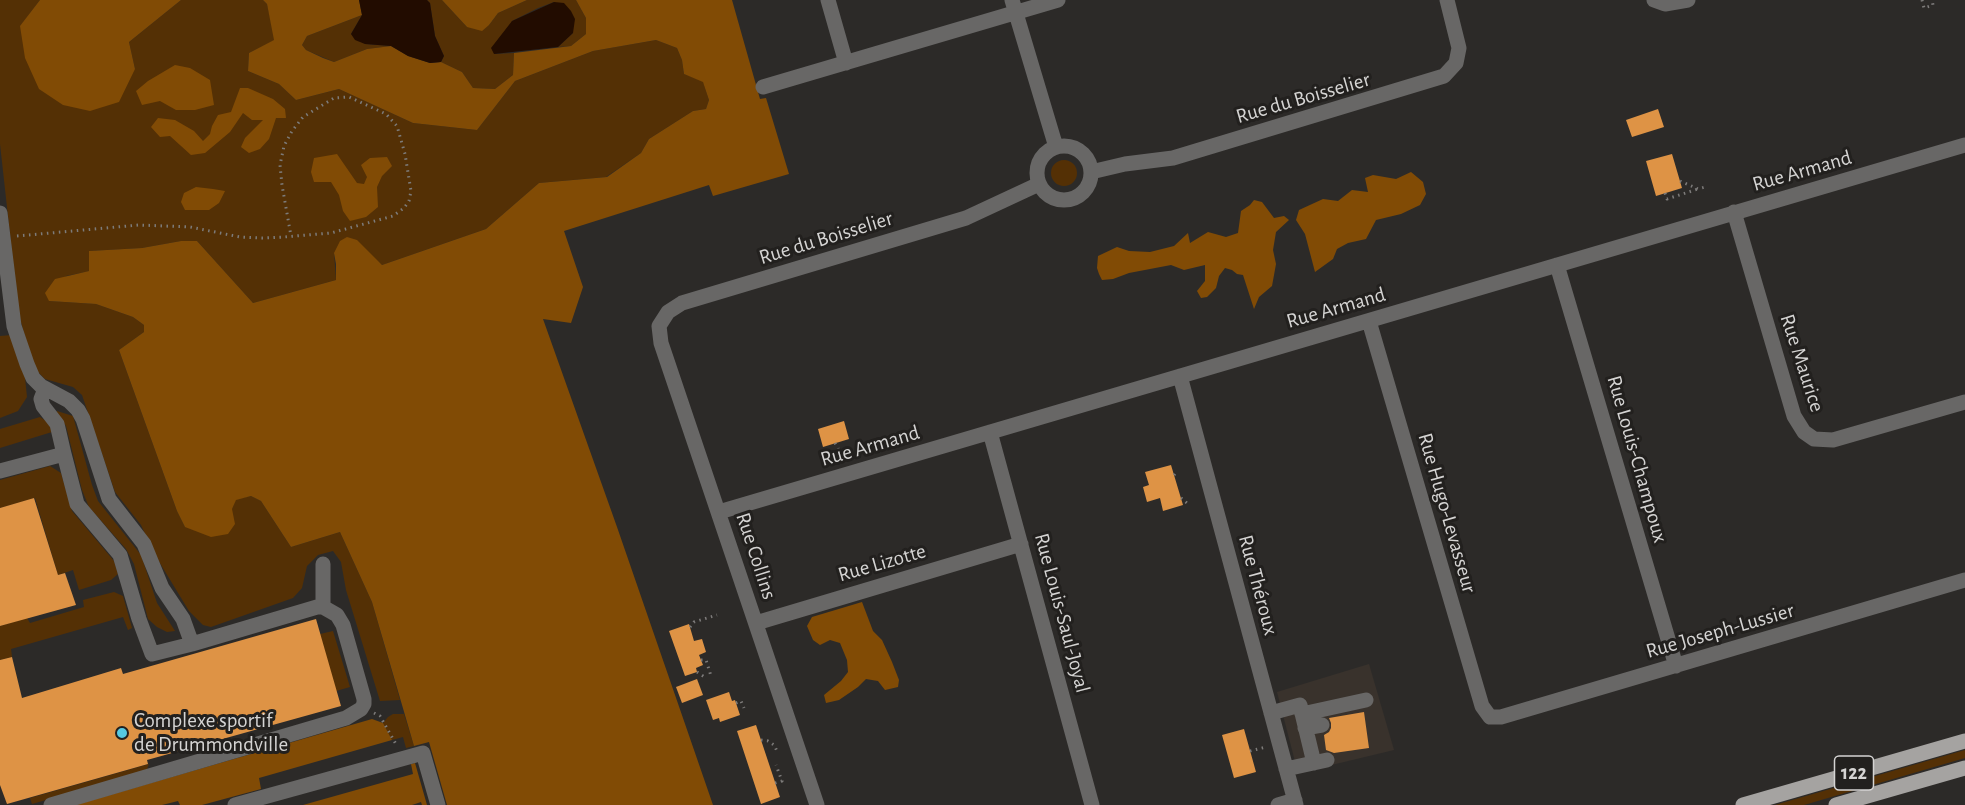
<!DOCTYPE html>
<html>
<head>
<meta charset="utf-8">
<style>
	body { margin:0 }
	canvas { display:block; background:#2c2a28 }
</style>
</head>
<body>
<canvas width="1965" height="805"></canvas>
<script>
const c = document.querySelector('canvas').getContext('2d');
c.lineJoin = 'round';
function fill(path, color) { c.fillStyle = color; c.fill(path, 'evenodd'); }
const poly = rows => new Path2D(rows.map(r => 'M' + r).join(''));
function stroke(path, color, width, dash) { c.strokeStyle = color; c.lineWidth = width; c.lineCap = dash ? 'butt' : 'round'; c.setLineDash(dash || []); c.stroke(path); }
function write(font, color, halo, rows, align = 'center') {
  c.font = font + ' "Alegreya Sans",sans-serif'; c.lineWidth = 6; c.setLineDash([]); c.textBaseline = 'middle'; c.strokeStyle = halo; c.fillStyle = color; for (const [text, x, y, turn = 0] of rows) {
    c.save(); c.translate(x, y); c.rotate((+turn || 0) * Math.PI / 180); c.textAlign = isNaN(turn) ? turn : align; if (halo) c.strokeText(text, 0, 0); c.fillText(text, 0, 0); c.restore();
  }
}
fill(poly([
	[1369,664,1394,750,1298,773,1277,692]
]), '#39322c');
fill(poly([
	[0,0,40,0,20,27,135,69,129,42,181,0,263,0,267,4,275,40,249,53,248,71,279,84,296,100,339,89,413,123,477,130,515,81,593,51,656,40,677,48,682,60,684,74,703,81,709,100,706,109,693,111,649,139,641,153,606,177,539,183,486,229,382,265,369,254,334,253,336,280,253,303,197,241,181,241,142,248,89,251,90,271,66,276,49,301,96,304,133,317,144,325,144,332,119,350,177,511,185,527,232,508,236,499,251,496,261,501,291,547,340,532,372,602,400,700,380,701,346,590,341,562,333,551,318,555,307,566,302,588,293,598,211,627,203,625,189,611,155,555,141,525,115,492,82,395,73,387,45,379,37,371,31,358,19,315,0,144],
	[427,0,442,0,467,27,489,25,498,13,527,0,576,0,586,18,586,34,571,46,558,47,573,33,554,2,538,8,512,21,494,54,514,53,513,75,495,89,473,88,462,72,441,62,444,56,435,36,430,3],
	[362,15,351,34,365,44,391,46,367,49,334,62,306,50,302,45,307,36],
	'1051 173a13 13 0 1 1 26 0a13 13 0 1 1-26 0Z',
	[12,335,24,368,27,397,18,411,0,418,0,336],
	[57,411,73,416,92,485,98,501,141,555,157,603,175,631,167,632,157,627,148,619,134,564,126,549,89,507,82,490,66,426,57,414],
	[40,417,49,423,52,432,0,448,0,429],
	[50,466,61,473,72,511,114,561,118,574,111,580,79,590,73,570,58,575,35,498,0,508,0,480],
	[114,592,123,596,132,628,128,630,123,617,11,649,12,657,0,660,0,626,27,618,30,623,84,607,83,600],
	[333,631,350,687,336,691,320,634],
	[393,714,404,714,414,746,406,748,403,737,392,740,383,723,388,717],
	[1965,750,1965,758,1804,805,1775,805],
	[149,764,147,769,143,772,32,804,30,798]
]), '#543005');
fill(poly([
	[40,0,181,0,129,42,135,69,119,102,90,111,63,105,39,89,25,58,20,26],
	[263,0,359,0,362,15,307,36,302,45,306,50,323,58,334,62,367,49,391,46,408,56,430,63,441,62,462,72,473,88,495,89,513,75,514,53,571,46,586,34,586,18,576,0,732,0,760,99,766,98,789,174,713,196,709,185,564,231,583,287,571,323,543,319,617,527,713,805,447,805,429,742,414,746,372,602,340,532,291,547,261,501,251,496,236,500,232,509,235,524,228,534,211,537,185,527,177,511,119,350,144,332,144,325,133,317,96,304,49,301,45,293,55,279,89,271,89,251,142,248,181,241,197,241,253,303,336,280,336,264,334,253,340,241,347,237,357,240,382,265,486,229,539,183,607,177,641,153,649,139,693,111,706,109,709,100,703,82,684,74,682,60,677,48,656,40,593,51,515,81,477,130,413,123,339,89,296,100,279,84,248,71,249,53,274,40,267,4],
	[442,0,527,0,498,13,489,25,482,31,467,27],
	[175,65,190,68,210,80,214,105,195,110,176,110,160,101,142,105,136,91,148,81],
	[240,88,248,88,273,99,285,109,286,118,276,118,269,139,260,149,249,153,241,147,245,138,263,120,252,120,243,113,230,132,205,153,191,155,170,136,160,137,151,127,158,118,175,120,194,131,203,141,210,134,212,126,218,115,231,112],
	[337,154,357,183,364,184,367,177,361,165,370,158,387,157,392,166,382,176,377,187,378,207,366,217,350,221,343,211,339,195,331,182,314,182,311,172,314,158],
	[1411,172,1423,182,1426,194,1420,205,1401,214,1376,220,1366,239,1348,243,1337,249,1333,259,1315,272,1305,234,1296,220,1299,210,1323,199,1338,201,1352,190,1368,192,1365,178,1373,175,1396,179],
	[196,187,213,189,225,191,219,203,209,210,185,210,181,202,184,193],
	[1254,200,1262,202,1274,218,1284,216,1289,220,1276,232,1273,250,1276,264,1272,286,1259,297,1254,309,1243,275,1237,274,1232,270,1225,268,1219,276,1216,288,1207,297,1201,298,1197,291,1205,281,1205,265,1184,270,1171,265,1129,273,1113,279,1102,280,1099,274,1097,268,1098,256,1117,247,1129,251,1150,252,1174,246,1188,233,1190,243,1208,232,1226,237,1238,233,1241,211,1250,205],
	[862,602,873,631,882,640,892,662,899,680,898,687,885,690,878,681,866,679,858,687,839,700,826,703,824,695,841,681,848,672,847,660,840,643,830,640,820,645,813,640,807,626,812,617],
	[372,719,383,723,392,740,259,778,261,789,202,805,180,805,178,801,162,805,75,805],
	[415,763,427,805,422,805,421,802,412,805,303,805,413,774,411,764]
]), '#814b05');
fill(poly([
	[359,0,427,0,430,3,435,36,444,56,441,62,430,63,408,56,391,46,365,44,355,40,351,34,362,15],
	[554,2,564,3,571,11,575,19,573,33,558,47,494,54,491,48,512,21]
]), '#220c00');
fill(poly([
	[1658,109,1664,127,1632,137,1626,120],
	[1672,154,1682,188,1656,196,1646,161],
	[844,421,849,439,823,447,818,429],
	[1171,465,1183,505,1163,511,1160,498,1147,502,1143,487,1149,485,1145,472],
	[34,498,58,575,65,573,76,605,0,626,0,508],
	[316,619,341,706,147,760,148,764,7,804,0,785,0,660,12,657,22,698,121,668,123,674],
	[689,624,694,641,702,639,706,652,699,655,703,665,696,668,697,672,685,676,669,631],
	[697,679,703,695,682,703,676,687],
	[729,692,732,701,735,700,740,715,720,722,719,718,713,720,706,700],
	[1364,712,1369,748,1334,753,1326,750,1324,735,1329,732,1331,728,1331,723,1329,718],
	[756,725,780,797,761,804,737,731],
	[1244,729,1256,772,1234,778,1222,735]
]), '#de9345');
stroke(poly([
	[1922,0,1924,8,1933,5,1932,0],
	[1680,181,1698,189,1705,187],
	[1665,193,1667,199,1698,189],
	[17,236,139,225,190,227,240,237,262,238,284,237,331,233,393,216,404,208,409,201,411,191,405,154,397,126,386,114,349,97,334,98,303,117,292,131,284,146,280,165,282,185,291,236],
	[835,443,840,452,849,450],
	[1174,475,1177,471],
	[1181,498,1187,503],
	[690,627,694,622,717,615],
	[701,660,706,660,711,676],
	[697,672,706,678],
	[736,703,741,701,744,708],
	[374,713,380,716,397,746],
	[761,740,768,741,774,745,777,751],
	[1250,751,1266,747],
	[775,783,782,781,776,765]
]), '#7d7b7a', 3, [1.5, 4.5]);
stroke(poly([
	[828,0,846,63],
	[1012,0,1056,147],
	[1654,0,1665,4,1688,0],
	[763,87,1058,0],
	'1037 173a27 27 0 1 1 54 0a27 27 0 1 1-54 0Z',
	[1091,172,1125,164,1173,158,1444,76,1456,63,1459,48,1447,0],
	[1734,212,1794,416,1804,432,1814,439,1833,440,1965,402],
	[0,213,14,326,27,364,33,378,41,386,69,401,78,410,83,419,109,499,144,544,162,588,183,619,192,644],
	[1557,265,1676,666],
	[1369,321,1482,706,1490,717,1501,717,1965,580],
	[1180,376,1296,805],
	[45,389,41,399,43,406,57,424,64,454],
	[990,432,1092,805],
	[0,471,64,454,77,504,120,555,139,619,152,654,192,644,317,607,323,607,337,615,343,625,364,699,364,704,361,709,346,718,51,805],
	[719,512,1965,145],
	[323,564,323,607],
	[756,623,1021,544],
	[1271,713,1300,705,1314,763],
	[1302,714,1366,700],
	[1305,728,1322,725],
	[1286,769,1327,760],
	[235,805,423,753,438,805],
	[817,805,661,343,659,326,668,312,682,303,966,218,1039,184],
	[1278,805,1295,800]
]), '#686766', 15);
stroke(poly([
	[1743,805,1965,741],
	[1836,805,1965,768]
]), '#a5a3a1', 15);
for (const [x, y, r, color] of [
	[122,733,6,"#56c9e1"]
]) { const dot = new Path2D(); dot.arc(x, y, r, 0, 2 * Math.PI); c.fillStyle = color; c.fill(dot); stroke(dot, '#22201e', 2); }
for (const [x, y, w] of [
	[1854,773,39]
]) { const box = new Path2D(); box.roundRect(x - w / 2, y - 17, w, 34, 4.5); c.fillStyle = '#22201e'; c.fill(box); stroke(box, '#d5d4d3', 1.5); }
write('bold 20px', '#d5d4d3', null, [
	["122",1854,773]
]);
write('21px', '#d5d4d3', '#22201e', [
	["Rue du Boisselier",1303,98,-16],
	["Rue Armand",1802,171,-16],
	["Rue du Boisselier",826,238,-17],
	["Rue Armand",1336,308,-16],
	["Rue Maurice",1802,363,72],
	["Rue Armand",870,446,-16],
	["Rue Louis-Champoux",1637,459,74],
	["Rue Hugo-Levasseur",1447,513,74],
	["Rue Collins",756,556,72],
	["Rue Lizotte",882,563,-16],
	["Rue Théroux",1258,585,75],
	["Rue Louis-Saul-Joyal",1062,613,75],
	["Rue Joseph-Lussier",1720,631,-16]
]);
write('21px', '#d5d4d3', '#22201e', [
	["Complexe sportif",134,721],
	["de Drummondville",134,745]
], 'left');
</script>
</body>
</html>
